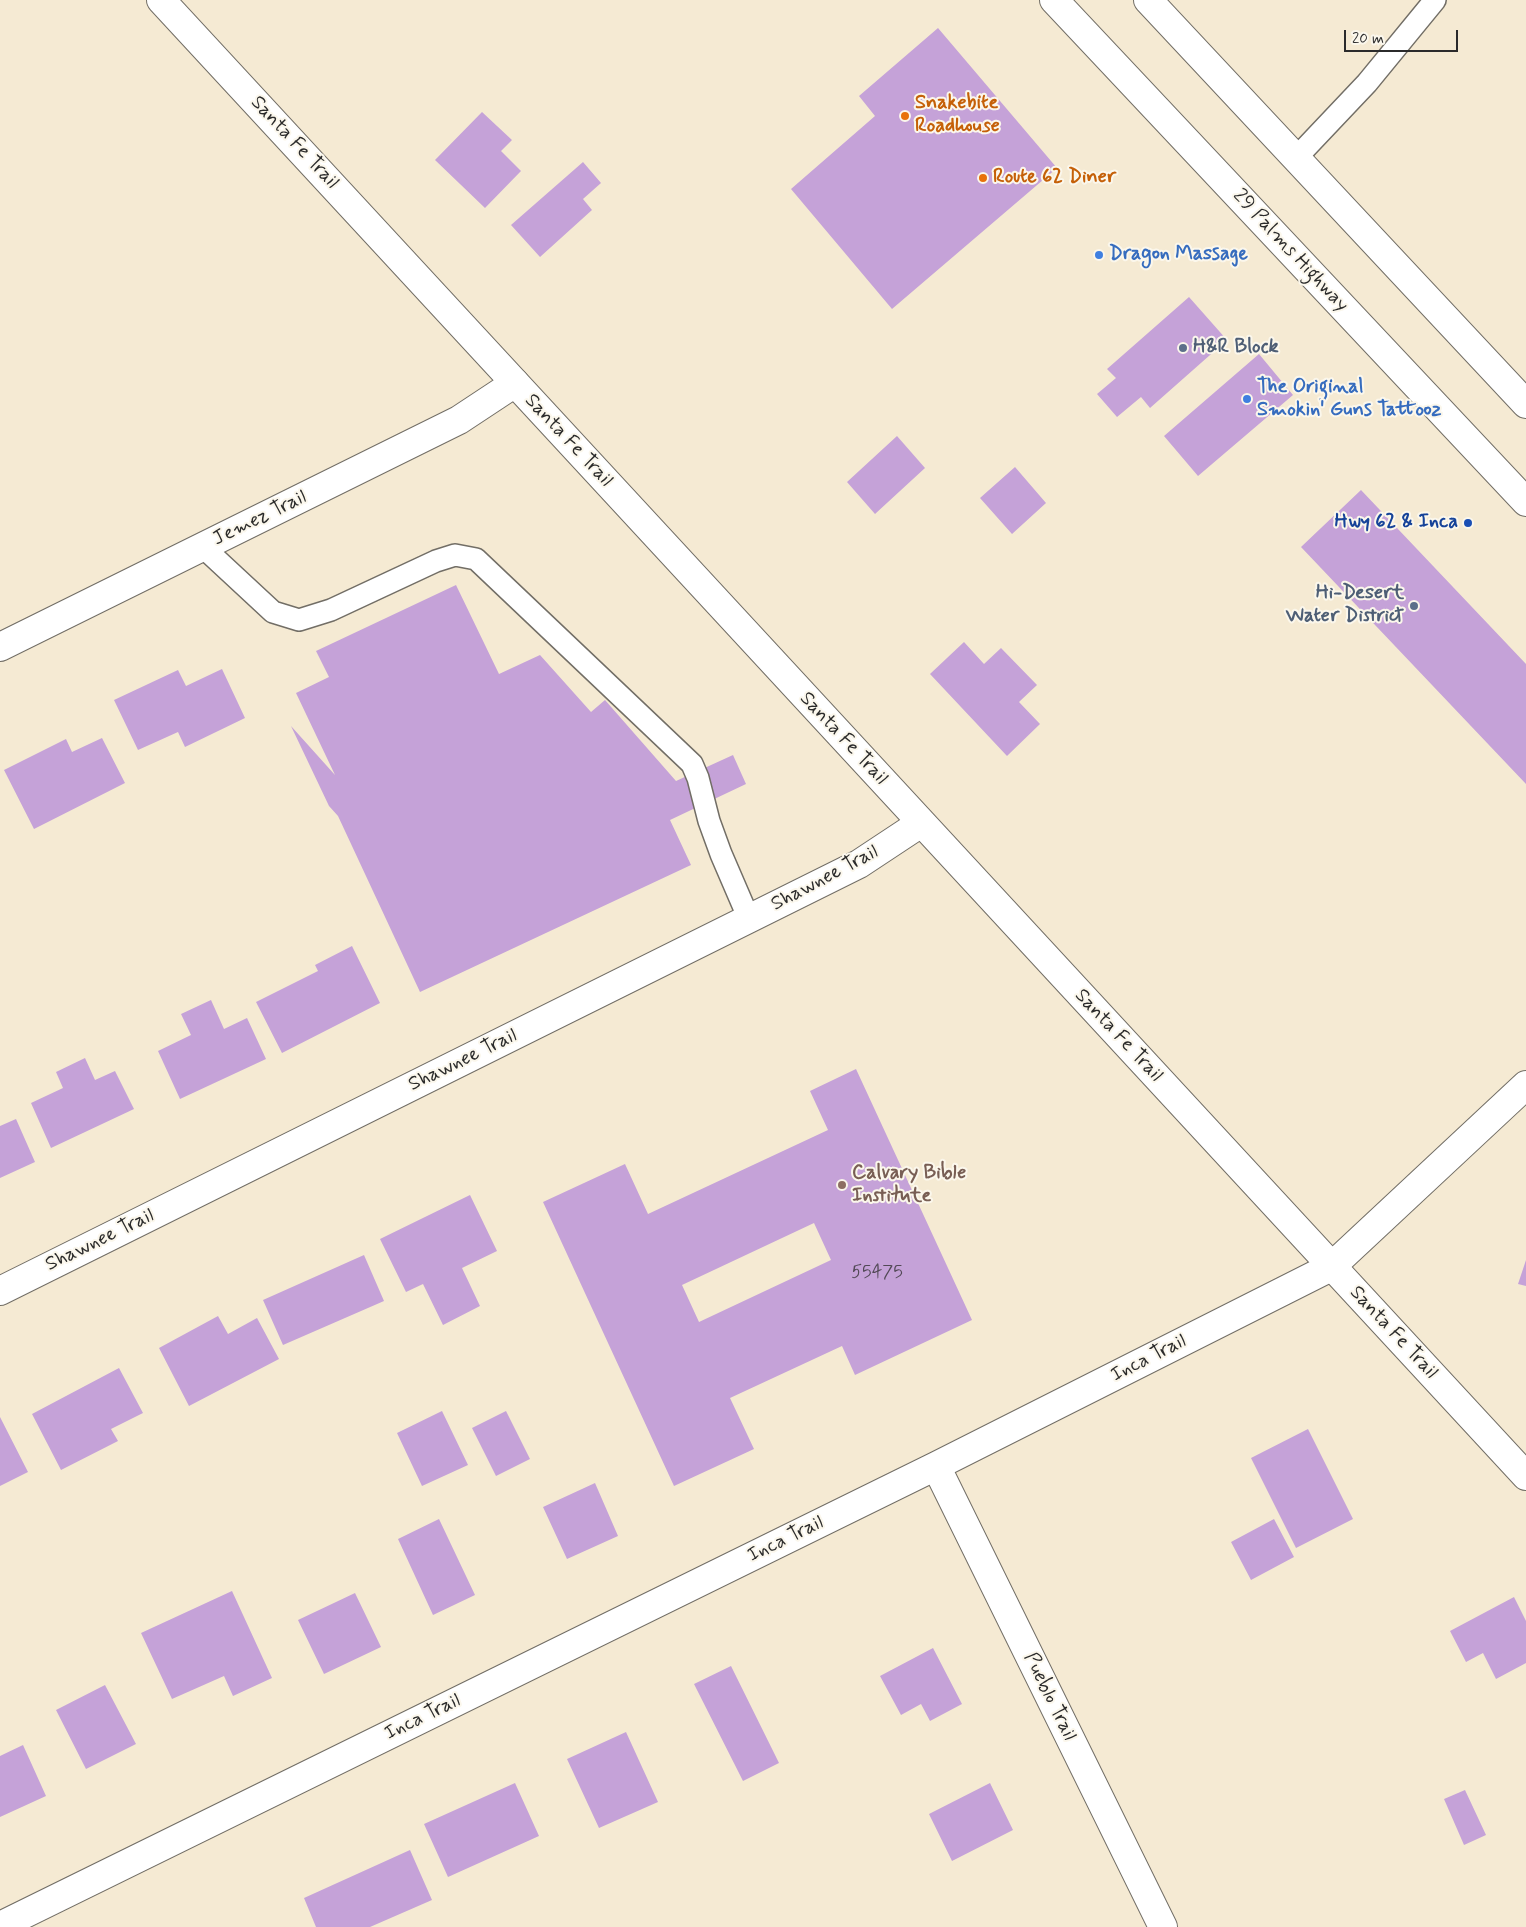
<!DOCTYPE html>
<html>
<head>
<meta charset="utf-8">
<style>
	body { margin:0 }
	#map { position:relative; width:1526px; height:1927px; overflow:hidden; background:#f5ead3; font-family:Mynerve,sans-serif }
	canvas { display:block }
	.scale { position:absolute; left:1344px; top:30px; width:114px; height:22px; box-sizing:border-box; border:2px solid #2b2b2b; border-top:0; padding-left:6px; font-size:15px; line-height:18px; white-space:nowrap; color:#2b2b2b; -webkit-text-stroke:4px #fbf7ec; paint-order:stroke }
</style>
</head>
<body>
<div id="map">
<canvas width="1526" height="1927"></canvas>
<div class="scale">20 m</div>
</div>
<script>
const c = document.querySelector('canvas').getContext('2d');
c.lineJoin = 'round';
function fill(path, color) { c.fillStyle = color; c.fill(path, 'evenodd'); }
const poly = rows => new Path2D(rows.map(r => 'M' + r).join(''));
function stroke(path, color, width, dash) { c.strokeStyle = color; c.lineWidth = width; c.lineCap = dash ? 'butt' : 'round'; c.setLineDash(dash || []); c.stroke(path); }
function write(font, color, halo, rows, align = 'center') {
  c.font = font + ' Mynerve,sans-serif'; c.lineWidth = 4; c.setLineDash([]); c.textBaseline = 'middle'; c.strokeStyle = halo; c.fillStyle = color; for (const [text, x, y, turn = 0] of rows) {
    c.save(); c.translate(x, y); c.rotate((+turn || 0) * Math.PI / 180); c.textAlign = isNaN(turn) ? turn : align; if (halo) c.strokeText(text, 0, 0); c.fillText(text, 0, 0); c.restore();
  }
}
fill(poly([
	[938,28,1057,168,892,309,791,189,875,116,859,96],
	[482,112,512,140,501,151,521,171,485,208,435,160],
	[583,162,601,183,583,199,592,210,540,257,511,225],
	[1189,297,1227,340,1150,408,1141,397,1117,417,1097,394,1116,378,1107,369],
	[1259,354,1293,395,1198,476,1164,436],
	[897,436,925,468,875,514,847,482],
	[1015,467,1046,503,1012,534,980,498],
	[1361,490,1526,664,1526,784,1301,547],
	[456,585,499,674,540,655,591,712,605,700,676,781,733,755,746,784,670,820,691,865,420,992,338,816,329,806,291,726,335,775,296,693,329,677,316,651],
	[964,642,984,664,1001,648,1037,685,1019,702,1040,724,1007,756,930,674],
	[222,669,245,718,185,747,178,732,138,750,114,700,178,670,186,686],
	[102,738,125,783,34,829,4,770,66,739,72,752],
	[352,946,380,1003,282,1053,256,1002,318,971,315,965],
	[211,1000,224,1029,247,1018,266,1059,180,1099,158,1051,191,1035,181,1014],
	[85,1058,95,1080,115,1071,134,1109,51,1148,31,1103,63,1088,56,1072],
	[856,1069,972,1320,855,1375,842,1346,730,1398,754,1449,674,1486,543,1202,625,1164,648,1214,828,1130,810,1091],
	[814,1223,831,1260,699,1322,682,1285],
	[16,1119,35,1162,0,1178,0,1126],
	[470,1195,497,1251,462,1268,480,1306,443,1325,423,1284,406,1292,380,1239],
	[364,1255,384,1301,283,1345,263,1300],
	[1526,1260,1526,1286,1518,1284],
	[218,1316,228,1334,257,1318,279,1359,189,1406,159,1348],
	[119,1368,143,1413,111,1429,118,1441,61,1470,32,1414],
	[442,1411,468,1465,422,1486,397,1433],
	[506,1411,530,1459,496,1476,472,1428],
	[0,1417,28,1472,0,1486],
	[1308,1429,1353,1519,1296,1548,1251,1458],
	[595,1483,618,1536,567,1559,543,1507],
	[439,1519,475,1595,433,1615,398,1539],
	[1274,1519,1294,1557,1251,1580,1231,1542],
	[232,1591,272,1678,233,1696,224,1676,172,1699,141,1633],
	[355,1593,381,1647,324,1674,298,1620],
	[1514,1597,1526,1621,1526,1663,1496,1679,1483,1653,1466,1662,1450,1631],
	[933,1648,962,1704,930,1721,921,1704,901,1715,880,1676],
	[731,1666,779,1763,743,1781,694,1684],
	[105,1685,136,1744,86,1769,56,1710],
	[626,1732,658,1802,599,1828,567,1759],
	[23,1745,46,1796,0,1817,0,1756],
	[515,1783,539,1836,448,1877,424,1824],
	[990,1783,1013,1830,952,1861,929,1814],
	[1465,1790,1486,1835,1464,1845,1444,1799],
	[410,1850,432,1900,370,1927,316,1927,304,1898]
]), '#c5a2d8');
const lane = poly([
	[1296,158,1367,83,1435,0],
	[203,547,273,612,299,620,331,610,436,561,455,555,476,559,692,764,698,778,709,821,721,854,749,919]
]);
const street = poly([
	[0,647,459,420,515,383],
	[0,1291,859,864,921,823],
	[936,1466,1163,1927],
	[0,1926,936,1466,1331,1267,1526,1085]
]);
const secondary = poly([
	[161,0,1526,1476]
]);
const primary = poly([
	[1054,0,1526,502],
	[1148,0,1526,404]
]);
stroke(lane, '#726e66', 24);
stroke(street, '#726e66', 30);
stroke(secondary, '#726e66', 30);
stroke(primary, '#726e66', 30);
stroke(lane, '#fff', 21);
stroke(street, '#fff', 28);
stroke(secondary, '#fff', 28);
stroke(primary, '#fff', 28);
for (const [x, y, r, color] of [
	[905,116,5,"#e8710a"],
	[983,178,5,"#e8710a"],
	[1099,255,5,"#3f7fe0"],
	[1183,348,5,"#5c6f8a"],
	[1247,399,5,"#3f7fe0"],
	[1468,523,5,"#1a4fb4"],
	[1414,606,5,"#5c6f8a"],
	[842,1185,5,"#8d6e63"]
]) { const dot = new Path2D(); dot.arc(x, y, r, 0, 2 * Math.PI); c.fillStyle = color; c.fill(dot); stroke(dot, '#fbf7ec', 2); }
write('18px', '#524956', null, [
	["55475",877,1273]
]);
write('bold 20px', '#c56008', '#fbf7ec', [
	["Snakebite",915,104],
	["Roadhouse",915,127],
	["Route 62 Diner",993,178]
], 'left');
write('20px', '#2b2b2b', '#fbf7ec', [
	["Santa Fe Trail",294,143,47],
	["29 Palms Highway",1290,251,47],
	["Santa Fe Trail",568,441,47],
	["Jemez Trail",260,519,-26],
	["Santa Fe Trail",843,739,47],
	["Shawnee Trail",825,879,-28],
	["Santa Fe Trail",1118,1036,47],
	["Shawnee Trail",463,1061,-26],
	["Shawnee Trail",100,1241,-26],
	["Santa Fe Trail",1393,1333,47],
	["Inca Trail",1149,1359,-27],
	["Inca Trail",786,1540,-26],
	["Pueblo Trail",1049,1697,64],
	["Inca Trail",423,1718,-26]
]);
write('bold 20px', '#366cbe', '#fbf7ec', [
	["Dragon Massage",1109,255],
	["The Original",1257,388],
	["Smokin' Guns Tattooz",1257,411]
], 'left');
write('bold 20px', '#4e5e75', '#fbf7ec', [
	["H&R Block",1193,348],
	["Hi-Desert",1404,594,"right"],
	["Water District",1404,617,"right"]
], 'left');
write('bold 20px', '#164399', '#fbf7ec', [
	["Hwy 62 & Inca",1458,523]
], 'right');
write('bold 20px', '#785e54', '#fbf7ec', [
	["Calvary Bible",852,1174],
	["Institute",852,1197]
], 'left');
</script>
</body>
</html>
